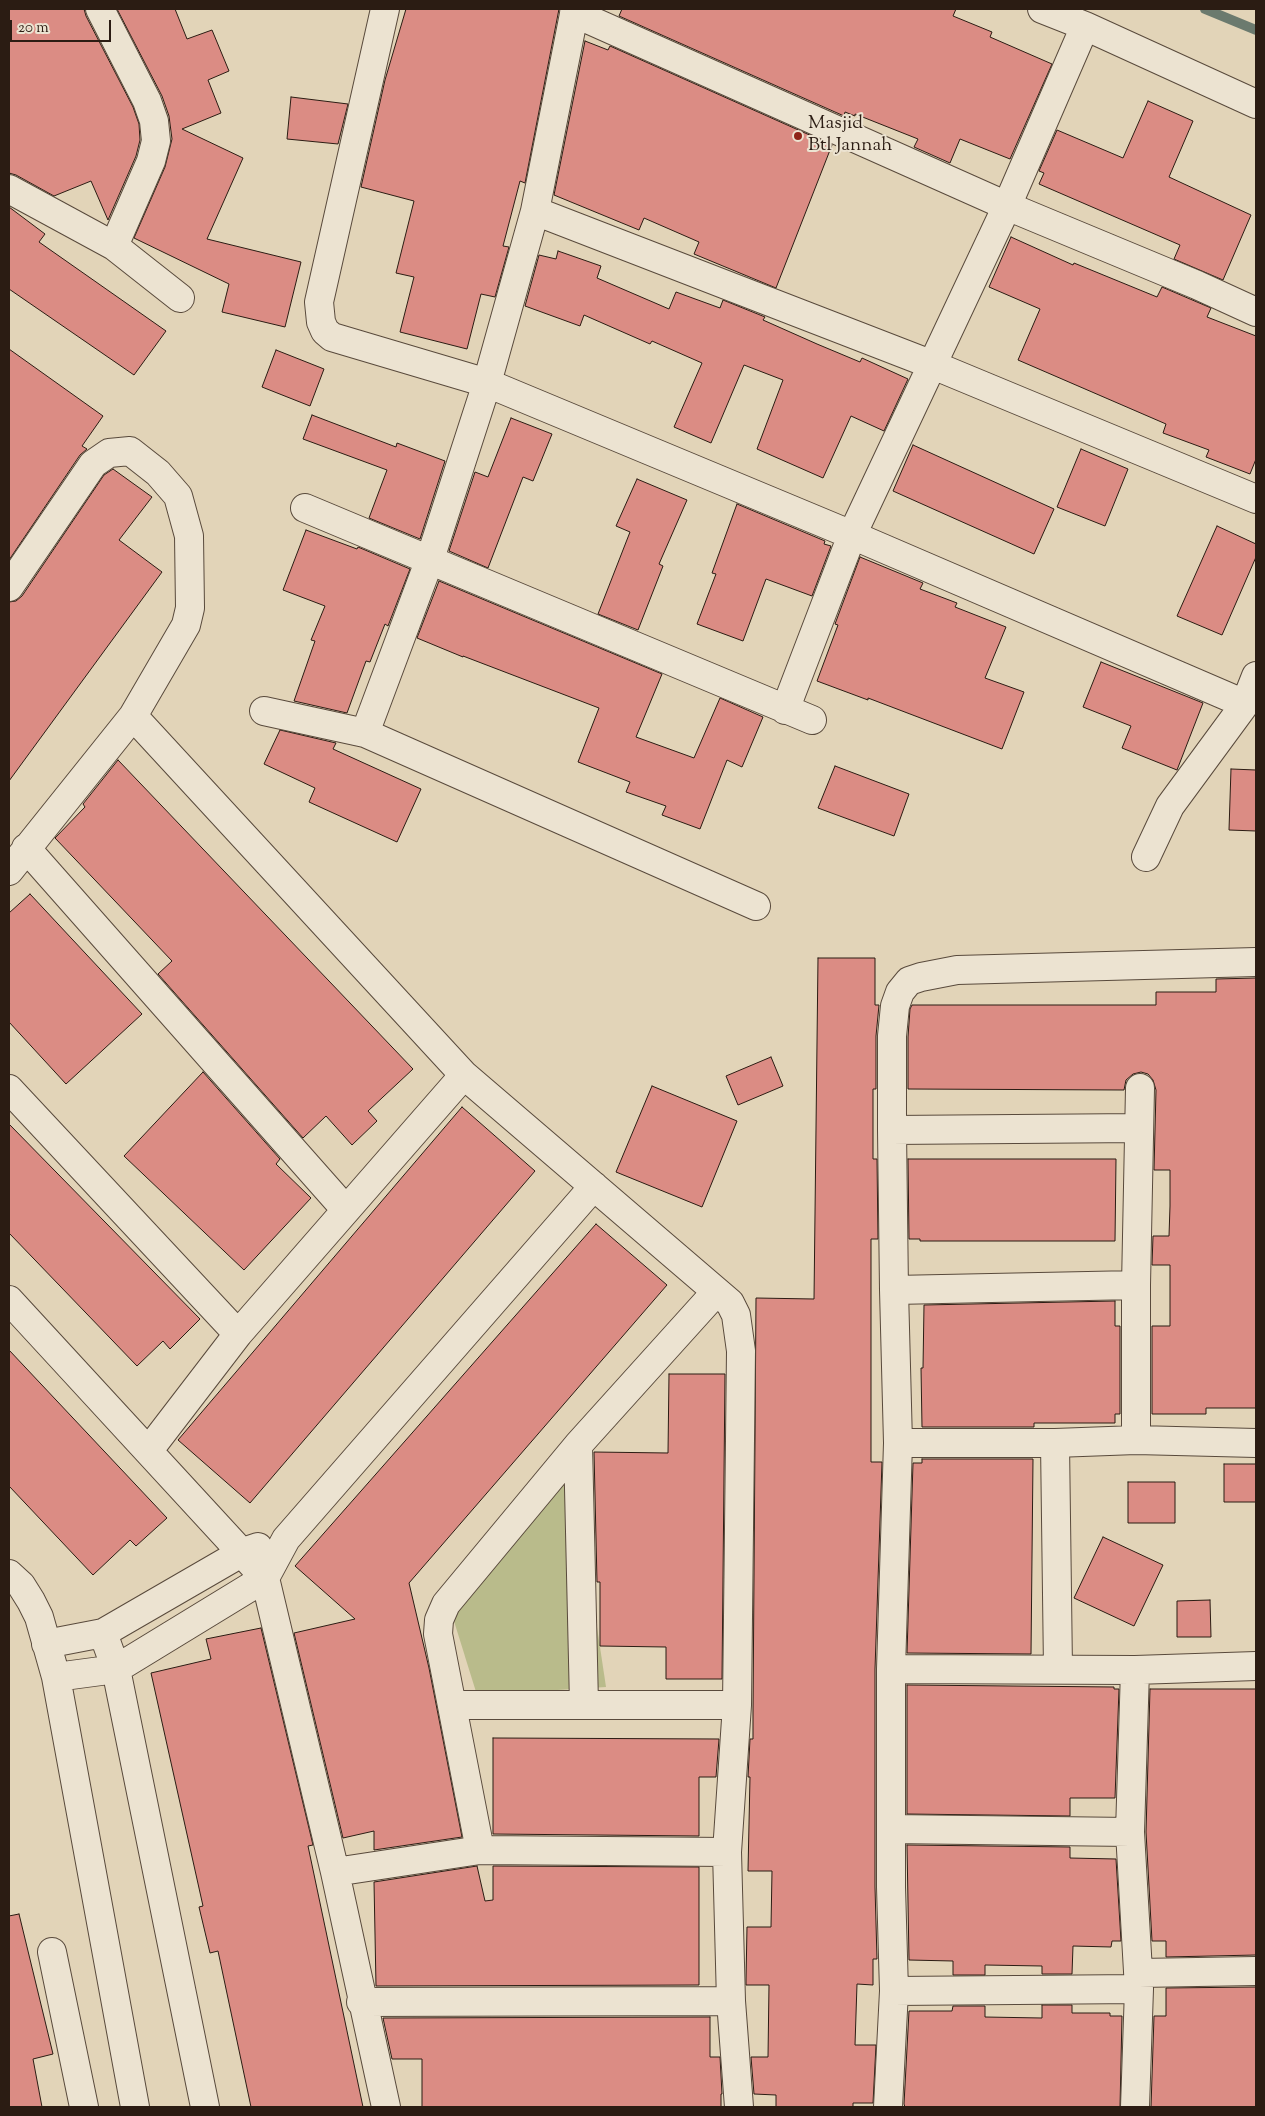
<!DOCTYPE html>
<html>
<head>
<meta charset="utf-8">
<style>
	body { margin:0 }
	#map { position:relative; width:1265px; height:2116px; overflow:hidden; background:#e2d4b8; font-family:"Sorts Mill Goudy",serif }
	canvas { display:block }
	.frame { position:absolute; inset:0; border:10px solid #2b1c13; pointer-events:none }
	.scale { position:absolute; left:10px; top:20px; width:101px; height:22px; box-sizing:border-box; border:2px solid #2b1c13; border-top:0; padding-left:6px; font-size:15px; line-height:18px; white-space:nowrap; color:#2b1c13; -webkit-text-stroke:4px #ece3d1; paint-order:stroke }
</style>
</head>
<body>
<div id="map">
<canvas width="1265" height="2116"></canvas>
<div class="frame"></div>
<div class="scale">20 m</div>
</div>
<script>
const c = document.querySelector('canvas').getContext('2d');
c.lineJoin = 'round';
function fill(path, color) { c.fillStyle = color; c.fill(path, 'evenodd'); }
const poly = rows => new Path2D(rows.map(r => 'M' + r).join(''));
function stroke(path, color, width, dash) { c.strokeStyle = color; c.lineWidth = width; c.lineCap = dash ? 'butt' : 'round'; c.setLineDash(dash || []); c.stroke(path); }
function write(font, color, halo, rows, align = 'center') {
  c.font = font + ' "Sorts Mill Goudy",serif'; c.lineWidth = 4; c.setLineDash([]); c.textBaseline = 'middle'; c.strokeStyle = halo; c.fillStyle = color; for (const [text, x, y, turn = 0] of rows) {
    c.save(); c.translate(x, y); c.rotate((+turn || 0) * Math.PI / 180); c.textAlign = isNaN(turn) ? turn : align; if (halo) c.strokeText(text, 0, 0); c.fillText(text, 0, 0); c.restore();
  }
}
fill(poly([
	[572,1461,606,1687,477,1695,453,1618]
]), '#b9bb8b');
stroke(poly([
	[1205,9,1256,30]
]), '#6b7a6e', 10);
const building = poly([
	[9,9,84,9,86,16,133,107,139,124,140,140,136,156,108,220,91,181,54,196,16,175,9,173,9,9],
	[117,9,175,9,187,39,212,30,229,71,208,80,221,113,182,129,243,158,207,239,301,262,285,327,222,312,229,284,134,238,165,167,172,139,169,116,162,96,117,9],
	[406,9,559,9,525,183,520,181,503,246,509,247,495,297,481,294,467,349,400,332,414,277,396,273,414,201,361,187,385,80,406,9],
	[622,9,956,9,953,16,992,32,990,37,1052,64,1010,159,960,139,950,163,914,147,918,139,855,114,855,116,845,112,844,116,619,16,622,9],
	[585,41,608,50,610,46,832,145,776,288,694,254,699,242,644,218,639,230,554,195,585,41],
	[291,97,348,104,338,144,287,139,291,97],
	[1148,101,1193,121,1169,177,1251,215,1223,280,1174,259,1180,245,1039,184,1044,173,1039,171,1057,130,1123,158,1148,101],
	[9,207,45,234,39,242,166,331,134,375,9,289,9,207],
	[1011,237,1073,265,1074,263,1157,297,1162,287,1211,308,1207,317,1256,336,1256,459,1250,474,1206,457,1209,450,1163,433,1166,424,1018,360,1040,309,989,287,1011,237],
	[558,251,601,266,597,278,669,309,676,292,720,308,723,300,765,317,763,320,817,344,860,362,862,358,908,379,884,431,851,416,823,478,757,449,783,380,744,365,711,443,674,427,702,363,652,341,650,344,584,315,580,326,525,306,539,255,556,259,558,251],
	[9,349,103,416,82,446,87,449,80,455,9,560,9,349],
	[276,350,324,369,310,406,262,387,276,350],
	[312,415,396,447,397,443,445,461,420,539,369,518,387,470,303,439,312,415],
	[511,418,552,434,533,481,523,477,488,568,449,551,475,472,488,477,511,418],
	[913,445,1054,509,1034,554,893,491,913,445],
	[1081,449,1128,469,1105,526,1057,507,1081,449],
	[113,469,152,497,119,540,162,572,9,781,9,602,16,601,22,596,104,475,113,469],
	[637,479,687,500,659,564,663,566,638,630,598,614,630,532,616,526,637,479],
	[737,504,825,541,824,544,831,546,812,596,766,579,743,641,697,624,716,574,712,573,737,504],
	[1217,526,1256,544,1256,557,1222,635,1177,616,1217,526],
	[306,530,357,549,358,547,410,569,388,626,385,624,370,662,366,661,347,713,294,701,315,641,311,640,325,606,283,590,306,530],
	[860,557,923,583,920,589,957,603,955,607,1006,627,985,678,1024,692,1002,749,868,698,868,700,817,681,838,625,835,624,860,557],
	[439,581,662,674,636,737,694,758,720,698,763,717,742,767,727,760,700,829,662,815,666,806,626,792,630,782,578,762,599,708,463,656,463,657,417,638,439,581],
	[1101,662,1203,703,1177,770,1122,748,1131,726,1083,707,1101,662],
	[280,730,336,743,333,749,421,789,397,842,309,802,315,788,264,764,280,730],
	[118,760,413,1069,368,1111,377,1121,352,1145,326,1116,303,1138,158,974,172,961,55,838,85,807,83,804,118,760],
	[835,766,909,794,894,836,818,808,835,766],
	[1231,769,1256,770,1256,831,1229,830,1231,769],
	[30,894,142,1014,66,1084,9,1022,9,913,30,894],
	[818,958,875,958,875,1005,879,1005,876,1036,876,1089,873,1089,873,1159,877,1159,878,1239,871,1239,871,1462,882,1462,875,1669,875,1887,877,1959,873,1959,873,1985,857,1984,855,2045,876,2045,873,2103,853,2103,853,2107,776,2107,776,2095,754,2094,751,2057,768,2057,769,1985,746,1985,746,1980,747,1927,771,1927,772,1871,748,1871,750,1777,748,1777,750,1739,753,1739,753,1712,756,1298,814,1299,818,958],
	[1256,978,1256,1408,1206,1408,1206,1414,1152,1414,1152,1326,1170,1326,1170,1265,1152,1265,1153,1236,1169,1236,1170,1206,1170,1170,1154,1170,1156,1090,1153,1080,1148,1074,1141,1072,1133,1074,1126,1080,1124,1090,908,1089,908,1037,910,1009,912,1005,1156,1005,1156,992,1216,992,1216,979,1256,978],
	[771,1057,783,1086,738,1105,726,1076,771,1057],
	[203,1072,280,1159,276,1164,311,1198,244,1270,124,1156,203,1072],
	[652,1086,737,1121,702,1207,616,1172,652,1086],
	[462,1107,535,1171,250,1503,178,1440,462,1107],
	[9,1124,200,1319,170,1349,163,1341,137,1366,9,1233,9,1124],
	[908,1159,1116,1159,1115,1241,920,1241,920,1239,909,1239,908,1159],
	[596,1224,667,1285,409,1583,429,1668,462,1837,374,1850,374,1831,343,1838,294,1633,355,1619,295,1566,596,1224],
	[1115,1301,1115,1326,1120,1326,1120,1414,1115,1414,1115,1423,1034,1423,1034,1427,922,1427,921,1368,923,1368,924,1305,1115,1301],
	[9,1350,167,1518,136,1546,130,1540,93,1575,9,1486,9,1350],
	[669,1374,725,1374,722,1679,666,1679,666,1647,600,1646,600,1582,597,1582,594,1452,668,1453,669,1374],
	[922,1459,1033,1459,1031,1654,907,1653,913,1463,922,1463,922,1459],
	[1224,1464,1256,1464,1256,1502,1224,1502,1224,1464],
	[1128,1482,1175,1482,1175,1523,1128,1523,1128,1482],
	[1103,1537,1163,1565,1134,1626,1074,1598,1103,1537],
	[1210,1600,1211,1637,1177,1637,1177,1601,1210,1600],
	[261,1628,313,1845,308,1846,363,2107,251,2107,218,1951,210,1953,199,1907,203,1906,151,1673,211,1659,206,1639,261,1628],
	[907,1685,1114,1687,1114,1689,1119,1689,1115,1798,1070,1798,1070,1816,907,1814,907,1685],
	[1150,1689,1256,1689,1256,1955,1166,1957,1166,1941,1152,1941,1146,1832,1150,1689],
	[493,1738,719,1739,716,1777,699,1777,699,1836,493,1834,493,1738],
	[907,1845,1070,1847,1070,1858,1116,1859,1121,1941,1112,1941,1111,1947,1073,1946,1072,1974,1042,1974,1042,1966,985,1965,985,1975,953,1975,953,1961,909,1960,907,1845],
	[477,1866,485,1901,493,1900,493,1866,699,1867,699,1985,376,1986,374,1882,477,1866],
	[19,1914,53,2054,33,2059,42,2107,9,2107,9,1916,19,1914],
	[1256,1987,1256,2107,1151,2107,1154,2016,1166,2016,1166,1988,1256,1987],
	[1042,2005,1072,2005,1072,2013,1110,2013,1110,2016,1122,2016,1120,2107,905,2107,904,2104,909,2011,952,2011,953,2006,985,2006,985,2017,1042,2018,1042,2005],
	[710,2017,710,2057,720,2057,722,2094,721,2094,721,2107,422,2107,422,2059,392,2059,383,2018,710,2017]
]);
fill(building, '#db8c84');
stroke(building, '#2b1c13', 1);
const minor = poly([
	[100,9,147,101,154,121,156,141,151,161,114,246],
	[385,9,319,302,321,322,325,331,332,337,487,383,852,535,1245,704],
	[1042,9,1085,26,1256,104],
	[574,13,1007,206,1197,285,1256,312],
	[9,189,114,246,180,298],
	[535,211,933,365,1256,499],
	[305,508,812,720],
	[9,587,93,464,109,453,130,451,158,473,178,496,189,536,190,608,186,625,133,716,9,871],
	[785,710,852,535,1007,206,1085,26],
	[264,711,365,733,756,906],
	[133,716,464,1075,730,1303,736,1315,741,1351,737,1705,727,1852,731,2001,739,2107],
	[365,733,430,559,487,383,535,211,575,9],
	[26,848,346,1210],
	[1146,857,1170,806,1245,704,1256,676],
	[9,1089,238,1334],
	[892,1130,1139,1128],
	[894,1290,1136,1285],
	[9,1300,265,1578,335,1872,386,2107],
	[1136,1440,1136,1285,1140,1088],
	[898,1443,1055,1443,1136,1440,1256,1443],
	[1055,1443,1058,1669],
	[578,1445,584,1704],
	[149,1450,238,1334,464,1075],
	[9,1574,21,1585,31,1601,39,1617,56,1677,135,2107],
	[103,1633,116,1669,205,2107],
	[46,1644,103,1633,243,1552,258,1547],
	[891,1669,1135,1670,1256,1666],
	[1135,1670,1130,1832,1139,1989,1135,2107],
	[56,1677,116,1669,265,1578,286,1539,594,1186],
	[453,1705,737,1705],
	[891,1829,1130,1832],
	[480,1850,438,1634,439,1620,446,1604,578,1445,716,1292],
	[335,1872,480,1850,727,1852],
	[52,1952,84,2107],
	[1139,1973,1256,1971],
	[894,1991,1139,1989],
	[361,2002,731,2001],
	[888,2107,894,1991,891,1887,891,1669,898,1443,894,1290,892,1130,892,1036,895,1006,900,992,909,981,921,977,957,970,1256,962]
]);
stroke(minor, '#594a3c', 30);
stroke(minor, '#ece3d1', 28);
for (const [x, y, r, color] of [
	[798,136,5,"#8f2418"]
]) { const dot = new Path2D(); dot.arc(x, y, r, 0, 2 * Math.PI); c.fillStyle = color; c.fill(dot); stroke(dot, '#ece3d1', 2); }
write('19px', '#2b1c13', '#ece3d1', [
	["Masjid",808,125],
	["Btl Jannah",808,147]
], 'left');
</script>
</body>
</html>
